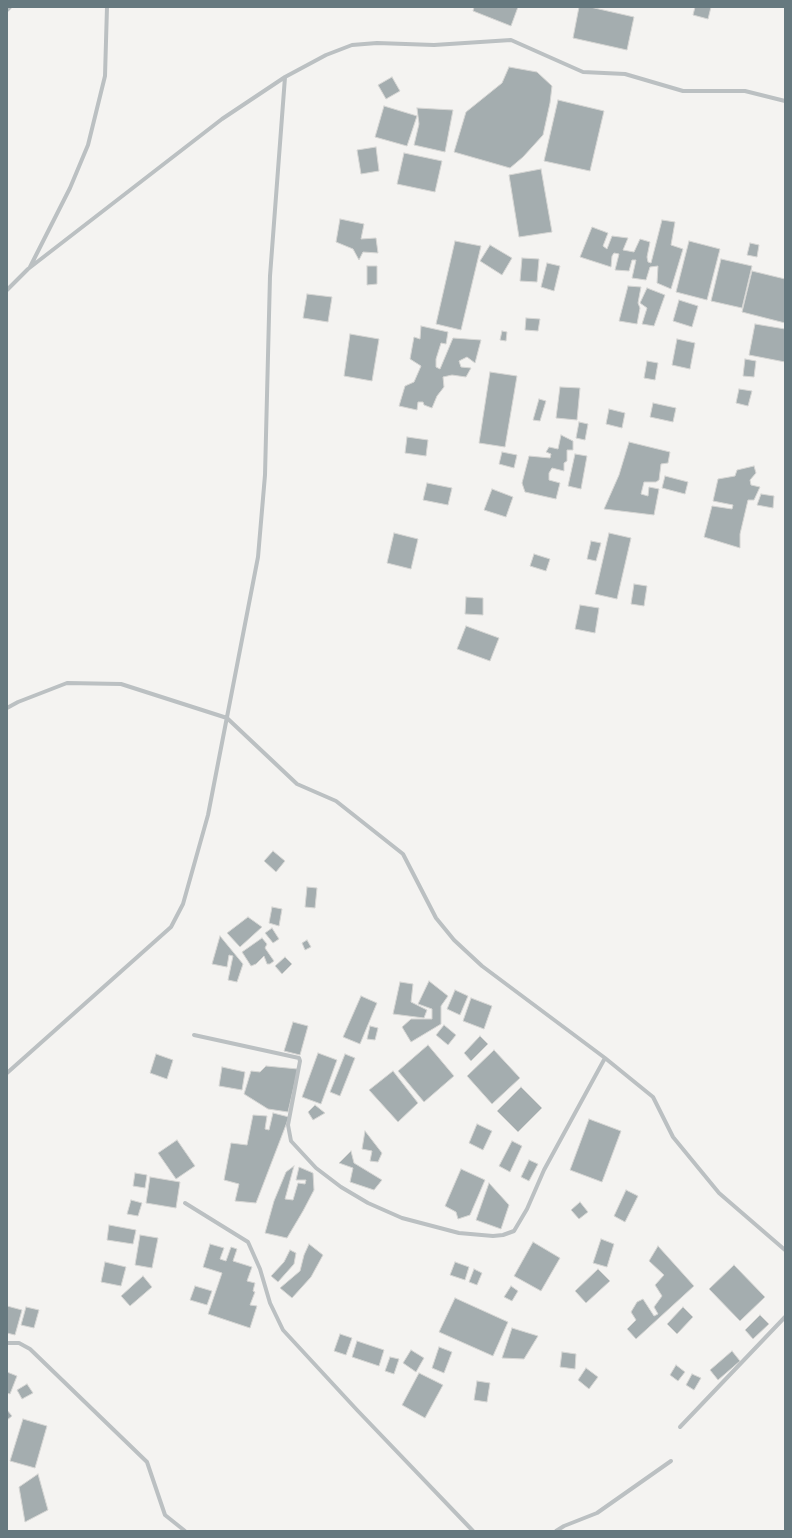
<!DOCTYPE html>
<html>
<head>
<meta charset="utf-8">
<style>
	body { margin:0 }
	#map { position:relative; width:792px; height:1538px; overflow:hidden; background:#f4f3f1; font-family:Rubik,sans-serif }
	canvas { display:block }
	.frame { position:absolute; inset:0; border:8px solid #66797f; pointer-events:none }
</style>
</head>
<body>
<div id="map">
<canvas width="792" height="1538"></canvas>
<div class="frame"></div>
</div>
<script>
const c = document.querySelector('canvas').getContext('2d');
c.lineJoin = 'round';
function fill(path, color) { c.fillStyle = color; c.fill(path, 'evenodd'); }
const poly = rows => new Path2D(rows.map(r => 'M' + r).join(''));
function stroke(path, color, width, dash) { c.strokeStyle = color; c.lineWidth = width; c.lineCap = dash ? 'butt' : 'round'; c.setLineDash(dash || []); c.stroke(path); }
const building = poly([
	[474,7,518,7,511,26,473,11,474,7],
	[579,7,590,7,634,17,627,50,573,38,579,7],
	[695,7,711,7,708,19,693,15,695,7],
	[509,67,537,72,552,86,550,103,543,135,523,157,510,168,454,152,466,112,502,83,509,67],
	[392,77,400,91,386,99,378,85,392,77],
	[558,100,604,111,590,171,544,161,558,100],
	[384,106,417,116,407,146,375,137,384,106],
	[417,108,453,110,445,152,414,145,419,124,417,108],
	[376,147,379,171,361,174,357,150,376,147],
	[404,153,442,161,435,192,397,184,404,153],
	[541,169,552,232,519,237,509,175,541,169],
	[340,219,364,224,361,239,376,238,378,253,363,252,359,260,353,249,336,242,340,219],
	[662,220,675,222,671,245,683,249,671,289,657,283,658,266,650,267,646,280,632,278,636,260,632,260,629,271,615,270,619,254,614,253,612,256,611,267,580,257,592,227,608,233,603,246,607,249,612,236,628,238,623,250,634,252,640,239,650,242,647,257,648,262,651,263,662,220],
	[455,241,481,246,461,330,436,324,455,241],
	[689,241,720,249,707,300,676,292,689,241],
	[750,243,759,245,757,257,747,255,750,243],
	[490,245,512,258,502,275,480,261,490,245],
	[522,258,539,259,537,282,520,281,522,258],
	[721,259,752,266,742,308,711,301,721,259],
	[547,263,560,266,554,291,541,287,547,263],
	[367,266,377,266,377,284,367,285,367,266],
	[752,271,785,279,785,323,742,312,752,271],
	[628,286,641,287,638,303,640,308,637,324,619,321,628,286],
	[647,288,665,295,654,326,642,324,647,308,640,303,647,288],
	[307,294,332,297,328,322,303,318,307,294],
	[679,300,698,306,692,327,673,321,679,300],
	[526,318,540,319,538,331,525,330,526,318],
	[755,324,785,329,785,362,749,355,755,324],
	[421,326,448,332,446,344,441,343,436,359,436,367,440,369,453,338,481,340,475,363,467,357,459,361,461,367,471,368,466,377,452,375,443,377,444,387,437,396,432,408,424,405,423,402,418,402,417,410,399,406,405,386,414,382,421,366,410,359,414,337,420,339,421,326],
	[502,331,507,332,506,341,500,340,502,331],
	[350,334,379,339,372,381,344,376,350,334],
	[677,339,695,343,690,369,672,365,677,339],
	[745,359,756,361,754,377,743,376,745,359],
	[647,361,658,363,655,380,644,378,647,361],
	[490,372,517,376,505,447,479,443,490,372],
	[560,387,580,388,577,420,556,418,560,387],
	[739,389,752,391,748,406,736,403,739,389],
	[539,399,546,401,540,421,533,420,539,399],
	[653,403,676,408,673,422,650,417,653,403],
	[609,409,625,413,622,428,606,424,609,409],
	[579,422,588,424,585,440,576,438,579,422],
	[561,435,573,441,573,450,567,450,567,461,564,463,564,471,552,468,549,473,549,480,560,483,556,499,525,492,522,483,529,456,550,458,551,454,546,452,549,447,558,449,561,435],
	[407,437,428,440,426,456,405,453,407,437],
	[629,442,670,452,668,463,661,464,659,480,656,482,644,482,641,494,648,496,649,487,659,489,654,515,604,509,619,475,629,442],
	[502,452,517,455,514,468,499,464,502,452],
	[575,454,587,456,581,489,568,486,575,454],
	[754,466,756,473,750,480,751,485,760,487,754,500,748,500,740,534,740,548,704,537,712,506,732,509,733,505,713,501,718,479,735,476,737,470,754,466],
	[665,476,688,482,685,494,662,488,665,476],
	[427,483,452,488,448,505,423,500,427,483],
	[492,489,513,497,506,517,484,510,492,489],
	[761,494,774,496,773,508,757,505,761,494],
	[394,533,418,539,411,569,387,563,394,533],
	[609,533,631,538,617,599,595,594,609,533],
	[591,541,601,543,596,561,587,559,591,541],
	[534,554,550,559,546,571,530,566,534,554],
	[634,584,647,586,644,606,631,604,634,584],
	[466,597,483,598,483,615,465,614,466,597],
	[580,605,599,608,595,633,575,629,580,605],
	[466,626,499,638,490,661,457,649,466,626],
	[273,851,285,861,276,872,264,861,273,851],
	[307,887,317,888,315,908,305,907,307,887],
	[272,907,282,909,279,926,269,923,272,907],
	[248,917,262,927,240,947,227,933,248,917],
	[272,928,279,939,273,943,265,933,272,928],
	[220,936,243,964,237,982,228,980,233,956,229,955,227,967,212,964,220,936],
	[262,938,267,944,265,948,274,961,270,964,267,964,264,956,256,964,251,966,242,952,262,938],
	[307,940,311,947,305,950,302,943,307,940],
	[285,957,292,964,282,974,275,966,285,957],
	[429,981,448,996,441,1006,441,1024,411,1042,402,1027,411,1019,432,1019,432,1009,418,1004,429,981],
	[400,982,413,984,411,1002,427,1010,424,1018,393,1014,400,982],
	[455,990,468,996,460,1015,447,1009,455,990],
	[361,996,377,1003,360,1044,343,1037,361,996],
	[471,998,492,1006,484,1029,463,1021,471,998],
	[293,1022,308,1026,300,1055,284,1051,293,1022],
	[444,1025,456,1035,448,1045,436,1035,444,1025],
	[370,1026,378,1028,375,1040,367,1039,370,1026],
	[480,1036,488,1044,471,1061,464,1053,480,1036],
	[428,1045,454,1076,424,1102,398,1071,428,1045],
	[494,1050,520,1078,492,1104,467,1076,494,1050],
	[318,1053,337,1060,321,1104,302,1097,318,1053],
	[156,1054,173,1060,167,1079,150,1073,156,1054],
	[345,1054,355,1058,340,1096,330,1092,345,1054],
	[266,1066,298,1069,288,1112,268,1109,244,1094,251,1071,260,1072,266,1066],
	[222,1067,245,1072,242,1090,219,1086,222,1067],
	[393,1071,418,1103,398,1122,369,1090,393,1071],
	[521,1087,542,1108,518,1132,497,1111,521,1087],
	[315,1105,325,1113,313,1120,308,1112,315,1105],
	[273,1113,289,1117,256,1203,235,1201,239,1184,224,1180,231,1143,247,1145,253,1115,267,1116,265,1129,269,1130,273,1113],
	[589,1119,621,1131,602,1182,570,1170,589,1119],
	[477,1124,492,1131,483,1150,469,1143,477,1124],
	[365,1131,382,1153,378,1162,370,1161,372,1151,362,1149,365,1131],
	[177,1140,195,1166,176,1179,158,1153,177,1140],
	[512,1141,522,1146,510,1172,499,1166,512,1141],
	[351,1151,354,1163,382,1180,374,1190,350,1182,353,1168,339,1163,351,1151],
	[529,1160,538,1164,529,1181,521,1177,529,1160],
	[294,1166,285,1199,293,1200,298,1183,305,1184,306,1180,296,1180,299,1167,313,1173,314,1190,303,1211,287,1238,265,1233,274,1201,286,1172,294,1166],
	[461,1169,485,1180,470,1215,458,1219,456,1212,445,1206,461,1169],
	[135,1173,147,1175,145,1188,133,1186,135,1173],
	[150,1177,180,1182,176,1208,146,1203,150,1177],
	[489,1183,509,1205,501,1229,476,1220,489,1183],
	[626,1190,638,1196,625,1222,614,1216,626,1190],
	[131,1200,142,1203,138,1216,127,1214,131,1200],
	[580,1202,588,1212,579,1219,571,1210,580,1202],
	[109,1225,136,1230,133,1244,107,1240,109,1225],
	[140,1235,158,1238,152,1268,135,1265,140,1235],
	[601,1239,614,1244,607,1267,593,1263,601,1239],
	[533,1242,560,1258,541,1291,514,1276,533,1242],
	[210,1244,224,1248,220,1259,226,1261,231,1247,237,1249,233,1261,252,1267,247,1281,255,1283,253,1291,255,1292,250,1305,257,1306,250,1328,208,1314,222,1273,203,1267,210,1244],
	[309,1244,323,1255,311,1277,292,1298,280,1288,300,1271,304,1255,309,1244],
	[658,1246,694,1286,636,1339,627,1329,636,1320,631,1312,637,1302,643,1299,654,1316,658,1314,654,1307,662,1296,655,1285,664,1275,649,1261,658,1246],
	[290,1250,296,1253,294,1264,278,1282,271,1276,284,1262,290,1250],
	[105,1262,126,1267,121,1286,101,1282,105,1262],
	[455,1262,469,1267,465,1280,450,1275,455,1262],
	[734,1265,765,1297,740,1321,709,1289,734,1265],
	[474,1269,482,1273,477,1285,469,1282,474,1269],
	[598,1269,610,1281,586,1303,575,1291,598,1269],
	[143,1276,152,1287,130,1306,121,1296,143,1276],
	[195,1286,212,1291,207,1305,190,1300,195,1286],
	[511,1286,518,1291,512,1301,504,1297,511,1286],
	[455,1298,508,1322,493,1356,439,1332,455,1298],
	[7,1306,22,1310,15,1335,7,1333,7,1306],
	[26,1307,39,1310,34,1328,21,1325,26,1307],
	[683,1307,693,1317,677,1334,667,1324,683,1307],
	[760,1315,769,1324,753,1339,745,1330,760,1315],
	[512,1328,538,1336,524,1359,502,1358,512,1328],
	[340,1334,352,1338,346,1355,334,1351,340,1334],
	[357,1341,384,1350,379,1366,352,1357,357,1341],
	[439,1347,452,1352,444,1373,432,1368,439,1347],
	[411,1350,424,1358,416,1372,403,1363,411,1350],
	[732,1351,740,1361,718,1380,710,1370,732,1351],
	[562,1352,576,1354,575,1369,560,1367,562,1352],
	[390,1357,399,1359,394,1374,385,1371,390,1357],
	[676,1365,685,1372,678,1381,670,1375,676,1365],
	[586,1368,598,1377,589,1389,578,1380,586,1368],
	[7,1372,17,1376,10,1394,7,1393,7,1372],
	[419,1373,443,1385,425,1418,402,1405,419,1373],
	[692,1374,701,1378,694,1390,686,1385,692,1374],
	[477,1381,490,1383,487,1402,474,1400,477,1381],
	[27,1384,33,1393,22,1399,17,1390,27,1384],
	[7,1410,12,1416,7,1420,7,1410],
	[23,1419,47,1426,35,1468,10,1461,23,1419],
	[38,1474,48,1510,25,1522,19,1487,38,1474]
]);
fill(building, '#a4adaf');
stroke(building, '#d5d5d3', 1);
stroke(poly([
	[7,10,10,7],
	[30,267,70,188,88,145,105,76,107,7],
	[7,290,28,269,222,119,285,77,326,55,352,45,377,43,434,45,511,40,583,72,625,74,683,91,745,91,785,101],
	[7,708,18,702,67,683,121,684,227,718,297,784,336,801,403,854,436,918,454,940,482,966,605,1058,653,1097,673,1137,719,1193,785,1250],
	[194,1035,299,1058,300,1061,288,1125,291,1141,316,1168,341,1187,368,1203,402,1218,459,1233,493,1236,503,1235,514,1231,527,1209,544,1170,605,1058],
	[7,1073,171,927,183,904,208,815,258,557,265,475,270,276,285,77],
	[185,1203,248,1242,260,1269,270,1303,283,1330,357,1410,473,1531],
	[7,1343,19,1343,30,1349,147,1462,165,1515,185,1531],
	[680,1427,785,1317],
	[556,1531,564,1526,597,1513,671,1461]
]), '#bbc0c2', 4);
</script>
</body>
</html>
